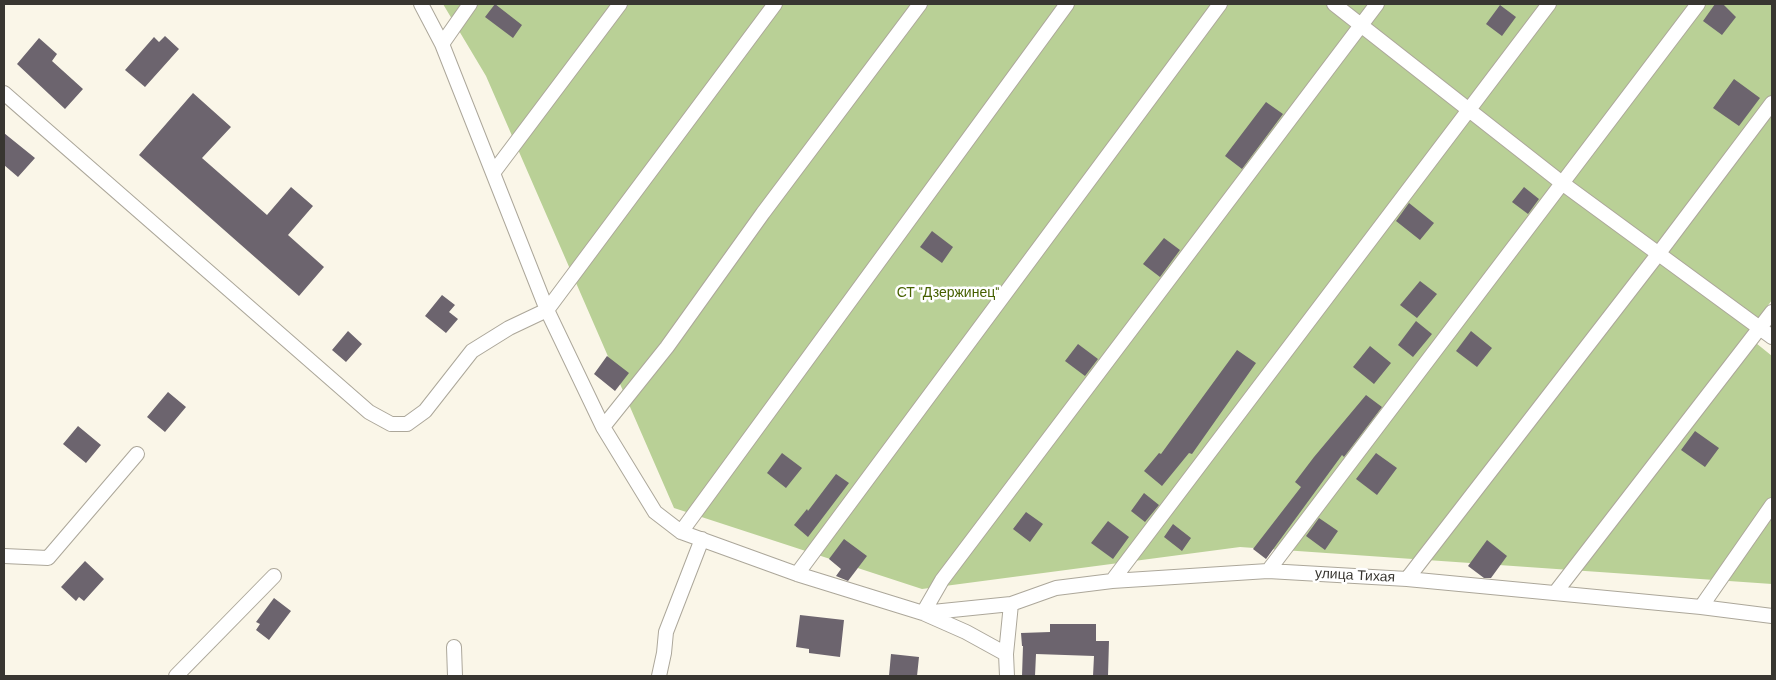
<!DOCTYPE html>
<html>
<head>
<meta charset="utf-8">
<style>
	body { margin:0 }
	#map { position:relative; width:1776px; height:680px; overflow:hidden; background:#faf6e8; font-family:"DM Sans",sans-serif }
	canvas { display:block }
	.frame { position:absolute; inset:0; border:5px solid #383631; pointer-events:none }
</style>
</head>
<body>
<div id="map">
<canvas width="1776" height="680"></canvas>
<div class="frame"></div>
</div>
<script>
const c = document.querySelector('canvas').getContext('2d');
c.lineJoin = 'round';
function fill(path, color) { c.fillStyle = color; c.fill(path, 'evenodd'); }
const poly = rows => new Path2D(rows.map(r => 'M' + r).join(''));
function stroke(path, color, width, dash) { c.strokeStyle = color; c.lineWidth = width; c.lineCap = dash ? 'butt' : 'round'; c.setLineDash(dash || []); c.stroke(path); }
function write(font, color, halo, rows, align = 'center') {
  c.font = font + ' "DM Sans",sans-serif'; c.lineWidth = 5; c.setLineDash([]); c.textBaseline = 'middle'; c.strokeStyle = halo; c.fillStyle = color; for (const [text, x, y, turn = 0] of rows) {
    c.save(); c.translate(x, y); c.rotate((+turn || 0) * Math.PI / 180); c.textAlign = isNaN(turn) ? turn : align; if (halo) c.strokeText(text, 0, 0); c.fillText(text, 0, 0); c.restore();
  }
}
fill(poly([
	[443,4,1772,4,1772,300,1746,335,1772,356,1772,584,1240,547,922,589,674,508,486,76]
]), '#b9d096');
fill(poly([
	[495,4,522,25,513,38,485,17],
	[1715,4,1723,4,1736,17,1722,35,1703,21],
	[1500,5,1516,17,1502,36,1486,24],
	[165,36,179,49,145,87,125,70,154,37,159,42],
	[39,38,57,54,52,61,83,89,65,109,17,64],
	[1734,79,1760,98,1739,126,1713,108],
	[193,93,231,127,202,158,267,215,291,187,313,206,288,235,324,267,299,296,139,155],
	[1266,102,1283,114,1242,169,1225,156],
	[4,133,35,158,18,177,4,165],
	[1524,187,1539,199,1528,214,1512,202],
	[1409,203,1434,223,1420,240,1396,221],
	[932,231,953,247,942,263,920,247],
	[1164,238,1180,250,1160,277,1143,264],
	[1420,281,1437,294,1417,318,1400,305],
	[442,295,455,305,449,312,458,319,446,333,425,316],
	[1416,321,1432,334,1413,357,1398,345],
	[348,331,362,344,346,362,332,350],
	[1471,331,1492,348,1477,367,1456,351],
	[1078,344,1098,359,1085,376,1065,361],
	[1370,346,1391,363,1374,384,1353,367],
	[1237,350,1256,363,1192,454,1189,453,1162,486,1144,471,1159,453,1161,454],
	[607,356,629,373,615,391,594,374],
	[168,392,186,407,165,432,147,417],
	[1366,395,1382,407,1344,457,1342,455,1266,559,1253,549,1301,487,1295,482,1314,457],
	[78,426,101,445,86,463,63,444],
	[1695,431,1719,448,1705,467,1681,450],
	[782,453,802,468,786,488,767,473],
	[1376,453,1397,468,1377,495,1356,479],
	[836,474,849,483,808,537,794,525,807,509,808,511],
	[1144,493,1159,505,1145,522,1131,511],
	[1026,512,1043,524,1030,542,1013,529],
	[1319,518,1338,531,1325,550,1306,536],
	[1108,521,1129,537,1113,559,1091,543],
	[1173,524,1191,538,1182,551,1164,537],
	[844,539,867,556,848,581,836,576,841,569,829,559],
	[1487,540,1507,556,1491,578,1484,578,1468,566],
	[85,561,104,579,84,601,79,597,76,601,61,587],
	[274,598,291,611,269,640,256,630,260,624,256,622],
	[800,615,844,620,840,657,809,653,809,649,796,647],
	[1050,624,1096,624,1096,641,1109,641,1108,676,1093,676,1094,656,1036,654,1035,676,1022,676,1023,646,1022,646,1021,633,1050,632],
	[891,654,919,657,917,676,889,676]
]), '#6c646e');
const street = poly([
	[421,4,442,44,547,310,603,427,655,512,681,532,797,574,923,613,966,632,1006,654],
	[1334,4,1562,183,1772,337],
	[442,44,470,4],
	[4,93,369,412,391,424,407,424,425,411,472,351,509,328,547,310,775,4],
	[493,173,620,4],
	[603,427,667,347,763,213,920,4],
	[681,532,1067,4],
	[4,556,48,558,137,454],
	[1268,571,1698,4],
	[797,574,1220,4],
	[1407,579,1659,253,1772,103],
	[1112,581,1549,4],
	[1555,593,1772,312],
	[1011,604,923,613,942,580,1377,4],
	[1701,607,1772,505],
	[454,647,455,676],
	[176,676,274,576],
	[659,676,664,653,666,632,702,539],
	[1007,676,1006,654,1011,604,1056,588,1112,581,1268,571,1407,579,1701,607,1772,616]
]);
stroke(street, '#aca79a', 16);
stroke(street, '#fff', 14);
write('14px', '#466000', '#fff', [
	["СТ \"Дзержинец\"",948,293]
]);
write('14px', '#383631', '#fff', [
	["улица Тихая",1355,576,3]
]);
</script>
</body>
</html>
